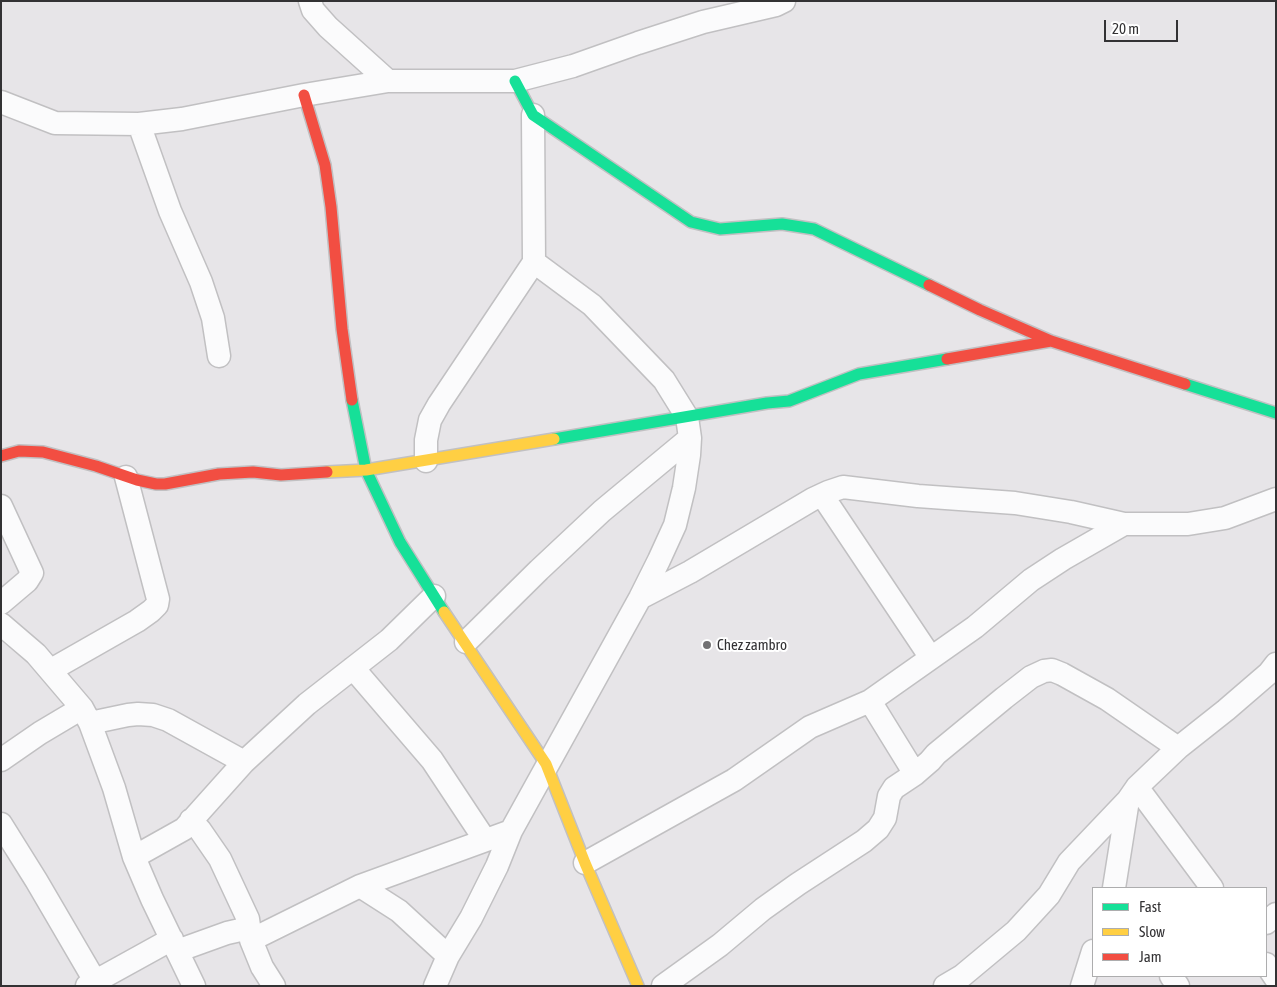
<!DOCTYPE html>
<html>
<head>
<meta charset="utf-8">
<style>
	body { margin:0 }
	#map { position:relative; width:1277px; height:987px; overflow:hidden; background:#e7e5e8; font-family:"Asap Condensed",sans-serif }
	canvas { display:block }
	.frame { position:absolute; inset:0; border:2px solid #333234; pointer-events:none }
	.legend { position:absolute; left:1092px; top:887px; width:175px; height:90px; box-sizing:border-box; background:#fff; border:1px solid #adadae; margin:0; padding:6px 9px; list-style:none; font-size:15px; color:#333234 }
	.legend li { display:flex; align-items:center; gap:10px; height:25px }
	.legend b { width:25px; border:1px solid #adadae }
	.scale { position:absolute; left:1104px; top:20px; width:74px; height:22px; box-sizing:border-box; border:2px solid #333234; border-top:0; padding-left:6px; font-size:15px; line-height:18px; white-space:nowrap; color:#333234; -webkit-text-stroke:4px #fff; paint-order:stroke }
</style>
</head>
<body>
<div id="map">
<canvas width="1277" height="987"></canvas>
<div class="frame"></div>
<ul class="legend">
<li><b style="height:6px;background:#16e098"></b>Fast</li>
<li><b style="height:6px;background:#ffcf43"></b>Slow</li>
<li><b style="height:6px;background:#f24e42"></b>Jam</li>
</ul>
<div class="scale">20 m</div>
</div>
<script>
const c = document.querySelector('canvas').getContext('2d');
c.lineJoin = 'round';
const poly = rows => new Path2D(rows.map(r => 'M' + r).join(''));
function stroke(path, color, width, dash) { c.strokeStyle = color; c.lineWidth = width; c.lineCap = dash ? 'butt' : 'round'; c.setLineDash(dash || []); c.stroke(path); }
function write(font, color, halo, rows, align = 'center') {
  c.font = font + ' "Asap Condensed",sans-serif'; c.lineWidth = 4; c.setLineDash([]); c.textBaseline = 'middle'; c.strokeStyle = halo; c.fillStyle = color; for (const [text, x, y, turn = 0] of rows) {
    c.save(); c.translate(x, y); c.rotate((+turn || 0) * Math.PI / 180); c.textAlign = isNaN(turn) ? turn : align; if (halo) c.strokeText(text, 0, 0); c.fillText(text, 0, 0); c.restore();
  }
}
const street = poly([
	[310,1,313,10,328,27,388,81],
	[1,102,55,123,139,124,182,119,304,95,388,81,515,81,573,66,638,43,703,22,776,5,784,1],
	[139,124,170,211,201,282,213,318,219,356],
	[426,461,426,440,430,420,439,404,534,262,533,115],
	[822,495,931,658],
	[1,506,32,573,27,581,1,603],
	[640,598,690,572,813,499,828,492,843,487,918,496,1015,503,1071,512,1124,524,1188,524,1225,518,1276,499],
	[1,624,36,654,82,708,90,723,114,788,134,857,152,899,194,986],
	[466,642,539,570,602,511,690,438],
	[353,668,432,760,485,840],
	[51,670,137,621,151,611,157,605,158,599,126,477],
	[870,701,915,774,930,761,936,754,1004,698,1031,677,1044,671,1052,670,1062,674,1107,699,1178,748],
	[90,723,128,715,138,714,153,715,168,720,244,762],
	[1,760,40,733,82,708],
	[1137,787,1212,888],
	[191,820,200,830,220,859,248,919,251,940,262,967,274,986],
	[1,824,36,880,95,981],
	[134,857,184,829,244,762,307,704,389,640,434,596],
	[585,863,734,780,810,727,870,701,975,627,1031,580,1063,559,1124,524],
	[360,886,399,911,448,956],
	[1114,888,1128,800],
	[1266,923,1276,914],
	[251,940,360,886,511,831],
	[177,951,227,933,249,928],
	[1266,964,1276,979],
	[1171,976,1178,986],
	[87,986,172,939],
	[435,986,448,956,471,918,497,866,511,831,640,598,659,560,675,525,684,488,689,455,690,438,687,417,664,380,592,305,534,262],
	[663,986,720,945,763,909,798,884,864,841,878,829,885,818,889,796,894,788,915,774],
	[945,986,962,976,1016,931,1049,895,1069,862,1128,800,1137,787,1178,748,1226,710,1269,673,1276,664],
	[1082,986,1093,951]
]);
const fast = poly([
	[515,81,533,115,691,222,720,229,782,224,814,229,929,285],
	[1185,384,1276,413],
	[352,400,366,470,400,542,444,612],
	[554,439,767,403,789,401,859,374,947,359]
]);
const slow = poly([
	[327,472,366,470,554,439],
	[444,612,546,764,585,863,638,986]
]);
const jam = poly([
	[304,95,325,165,331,207,342,329,352,400],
	[929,285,980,310,1051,341,1185,384],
	[947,359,1051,341],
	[1,456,19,451,43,452,96,466,137,480,156,484,165,484,219,474,253,472,281,475,327,472]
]);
stroke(street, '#c1c0c2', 25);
stroke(fast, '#c1c0c2', 14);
stroke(slow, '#c1c0c2', 14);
stroke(jam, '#c1c0c2', 14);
stroke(street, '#fbfbfc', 22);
stroke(fast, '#16e098', 11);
stroke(slow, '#ffcf43', 11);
stroke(jam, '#f24e42', 11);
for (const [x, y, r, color] of [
	[707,645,5,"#727173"]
]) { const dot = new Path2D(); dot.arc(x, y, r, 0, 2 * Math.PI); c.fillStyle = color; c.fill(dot); stroke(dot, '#fff', 2); }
write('15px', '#333234', '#fff', [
	["Chez zambro",717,645]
], 'left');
</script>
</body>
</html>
